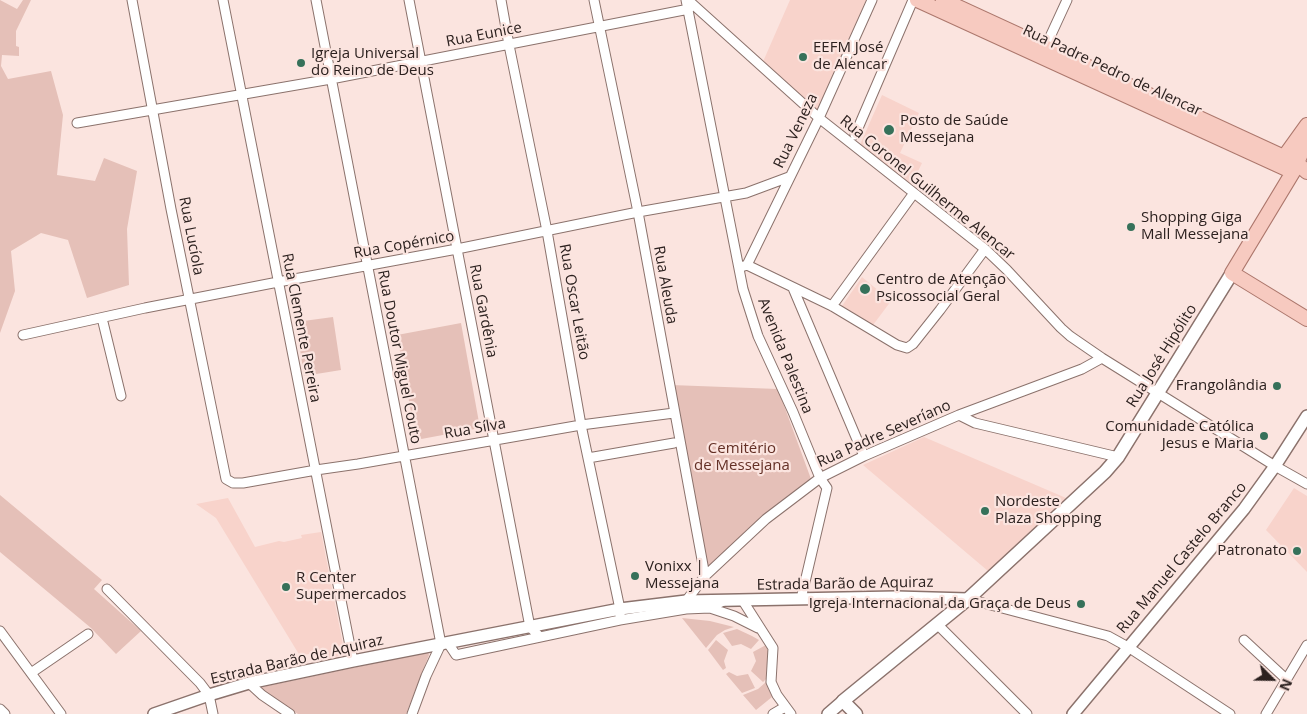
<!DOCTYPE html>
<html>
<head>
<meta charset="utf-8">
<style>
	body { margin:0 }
	#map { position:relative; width:1307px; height:714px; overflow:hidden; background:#fbe4df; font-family:"Open Sans",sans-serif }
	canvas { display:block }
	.north { position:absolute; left:1247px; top:654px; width:50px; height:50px; -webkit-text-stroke:4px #fbe4df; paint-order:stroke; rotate:113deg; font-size:14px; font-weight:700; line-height:20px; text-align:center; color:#2c211f }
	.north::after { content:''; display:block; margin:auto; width:18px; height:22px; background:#2c211f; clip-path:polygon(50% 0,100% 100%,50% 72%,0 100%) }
</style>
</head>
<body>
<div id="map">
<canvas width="1307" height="714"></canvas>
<div class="north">N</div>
</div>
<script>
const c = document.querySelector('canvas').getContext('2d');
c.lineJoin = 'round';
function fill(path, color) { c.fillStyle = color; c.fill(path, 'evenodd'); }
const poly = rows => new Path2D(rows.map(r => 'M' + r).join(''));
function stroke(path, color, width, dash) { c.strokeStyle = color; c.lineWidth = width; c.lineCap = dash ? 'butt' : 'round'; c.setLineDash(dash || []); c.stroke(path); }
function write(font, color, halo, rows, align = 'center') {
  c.font = font + ' "Open Sans",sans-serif'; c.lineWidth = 4.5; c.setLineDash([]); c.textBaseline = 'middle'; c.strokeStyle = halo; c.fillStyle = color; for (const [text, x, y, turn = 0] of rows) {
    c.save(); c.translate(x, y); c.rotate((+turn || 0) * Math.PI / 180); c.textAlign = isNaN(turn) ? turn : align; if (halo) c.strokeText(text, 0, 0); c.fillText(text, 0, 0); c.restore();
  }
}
fill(poly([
	[790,0,866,0,817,113,762,64],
	[882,95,919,113,900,153,922,163,911,186,879,160,859,147],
	[862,277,891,301,873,325,842,306],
	[924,437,1066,498,988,571,863,465],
	[1294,488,1307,496,1307,572,1266,530],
	[228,498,255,547,279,541,284,542,302,538,301,535,321,532,345,655,329,658,318,652,300,656,216,518,196,504]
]), '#f8d3cb');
fill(poly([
	[0,0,17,9,23,0,31,0,16,31,16,46,19,47,19,56,2,55,1,66,8,79,51,71,63,115,57,175,95,181,104,158,137,171,127,229,129,285,87,298,68,240,41,233,11,251,15,291,0,333],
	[333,317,341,370,304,376,296,322],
	[461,323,480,428,416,440,397,335],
	[671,385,778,389,811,479,763,515,703,575],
	[0,495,102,580,94,589,141,631,116,654,91,628,0,552],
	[682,618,710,621,734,627,725,630,717,635,706,648],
	[737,629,752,636,759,640,751,649,741,644,732,646,723,633],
	[716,640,728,650,724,661,726,668,723,670,708,650],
	[766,645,768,651,766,679,763,682,751,671,756,661,753,652],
	[428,652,429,655,406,714,298,714,263,691,262,687],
	[729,672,737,676,748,674,755,688,742,693,726,674],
	[766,682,772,697,756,710,743,695,758,689]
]), '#e5c0b8');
const minor = poly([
	[132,0,171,209,226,479,233,483,243,483,316,470,358,464,581,425,674,413],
	[223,0,353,661],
	[316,0,441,644,426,676,412,714],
	[409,0,530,627,540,637],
	[501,0,509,45,547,231,581,425,620,609,620,620],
	[594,0,638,212,705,576],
	[686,0,743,289,758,336,793,412,820,478,827,488,801,599],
	[688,0,819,118,985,249,1007,270,1061,328,1070,336,1102,358,1275,466,1307,484],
	[1044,50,1067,0],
	[77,123,331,79,689,9],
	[855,135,913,0],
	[747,265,832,306,897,345,907,348,913,344,940,310,985,249],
	[741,267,747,265,819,118,872,0],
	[793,288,864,456],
	[832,306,914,193],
	[102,318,121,396],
	[23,335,145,308,278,282,457,249,638,212,746,193,789,177],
	[959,415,975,423,1118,457],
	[588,458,674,443],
	[107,589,200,683,209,695,213,714],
	[968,599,1108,636,1128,647,1230,714],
	[686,601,705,576,766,519,820,478,864,456,959,415,1082,369,1102,358],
	[743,601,773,648,771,682,777,695,791,714],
	[710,608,734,616,758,628],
	[937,624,1027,714],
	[0,631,61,714],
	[1244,640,1286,679],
	[448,643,456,655,620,620,686,609,710,608,723,601],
	[31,673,88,634],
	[249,683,262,695,290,714],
	[0,709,5,714],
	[773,714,785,707],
	[1266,714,1307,645]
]);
const tertiary = poly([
	[154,714,209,695,249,683,353,661,620,609,686,601,896,597,968,599],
	[828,714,843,701],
	[1073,714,1244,509,1275,466,1307,416]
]);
const secondary = poly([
	[856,714,843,701,968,599,1105,472,1118,457,1232,273]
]);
const primary = poly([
	[917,0,1293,172],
	[943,0,1284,157,1297,163,1307,172],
	[1307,140,1293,172,1232,273,1307,319],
	[1284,157,1307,125]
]);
stroke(minor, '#8b726c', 11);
stroke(tertiary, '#8b726c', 14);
stroke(secondary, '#8b726c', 15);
stroke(primary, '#ac776c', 16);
stroke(minor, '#fff', 9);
stroke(tertiary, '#fff', 11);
stroke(secondary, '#fff', 12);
stroke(primary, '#f7cac0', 14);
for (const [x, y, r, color] of [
	[803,57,5,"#36715a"],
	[301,63,5,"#36715a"],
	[889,130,6,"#36715a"],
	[1131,227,5,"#36715a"],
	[865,289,6,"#36715a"],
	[1277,386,5,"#36715a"],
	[1264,436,5,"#36715a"],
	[985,511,5,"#36715a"],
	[1297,551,5,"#36715a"],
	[635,576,5,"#36715a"],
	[286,587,5,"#36715a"],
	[1081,604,5,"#36715a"]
]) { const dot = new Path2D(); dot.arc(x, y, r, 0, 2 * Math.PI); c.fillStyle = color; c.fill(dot); stroke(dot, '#fbe4df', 2); }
write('15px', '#2c211f', '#fbe4df', [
	["Rua Eunice",484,35,-11],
	["Rua Padre Pedro de Alencar",1112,71,25],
	["Rua Veneza",796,131,-64],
	["Rua Coronel Guilherme Alencar",927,188,39],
	["Rua Lucíola",191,236,79],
	["Rua Copérnico",404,245,-10],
	["Rua Aleuda",665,285,80],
	["Rua Oscar Leitão",574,302,80],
	["Rua Gardênia",483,311,79],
	["Rua Clemente Pereira",301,328,79],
	["Avenida Palestina",785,356,68],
	["Rua José Hipólito",1162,356,-58],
	["Rua Doutor Miguel Couto",399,357,79],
	["Rua Sílva",475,429,-10],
	["Rua Padre Severíano",884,434,-24],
	["Rua Manuel Castelo Branco",1182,558,-50],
	["Estrada Barão de Aquiraz",845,584,-1],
	["Estrada Barão de Aquiraz",297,660,-13]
]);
write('15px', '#2c211f', '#fbe4df', [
	["EEFM José",813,48],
	["de Alencar",813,65],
	["Igreja Universal",311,54],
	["do Reino de Deus",311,71],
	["Posto de Saúde",900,121],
	["Messejana",900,138],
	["Shopping Giga",1141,218],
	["Mall Messejana",1141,235],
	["Centro de Atenção",876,280],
	["Psicossocial Geral",876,297],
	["Frangolândia",1267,386,"right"],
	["Comunidade Católica",1254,427,"right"],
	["Jesus e Maria",1254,444,"right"],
	["Nordeste",995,502],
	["Plaza Shopping",995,519],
	["Patronato",1287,551,"right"],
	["Vonixx |",645,567],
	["Messejana",645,584],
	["R Center",296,578],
	["Supermercados",296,595],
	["Igreja Internacional da Graça de Deus",1071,604,"right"]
], 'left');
write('15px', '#643026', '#fbe4df', [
	["Cemitério",742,449],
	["de Messejana",742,466]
]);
</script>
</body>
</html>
